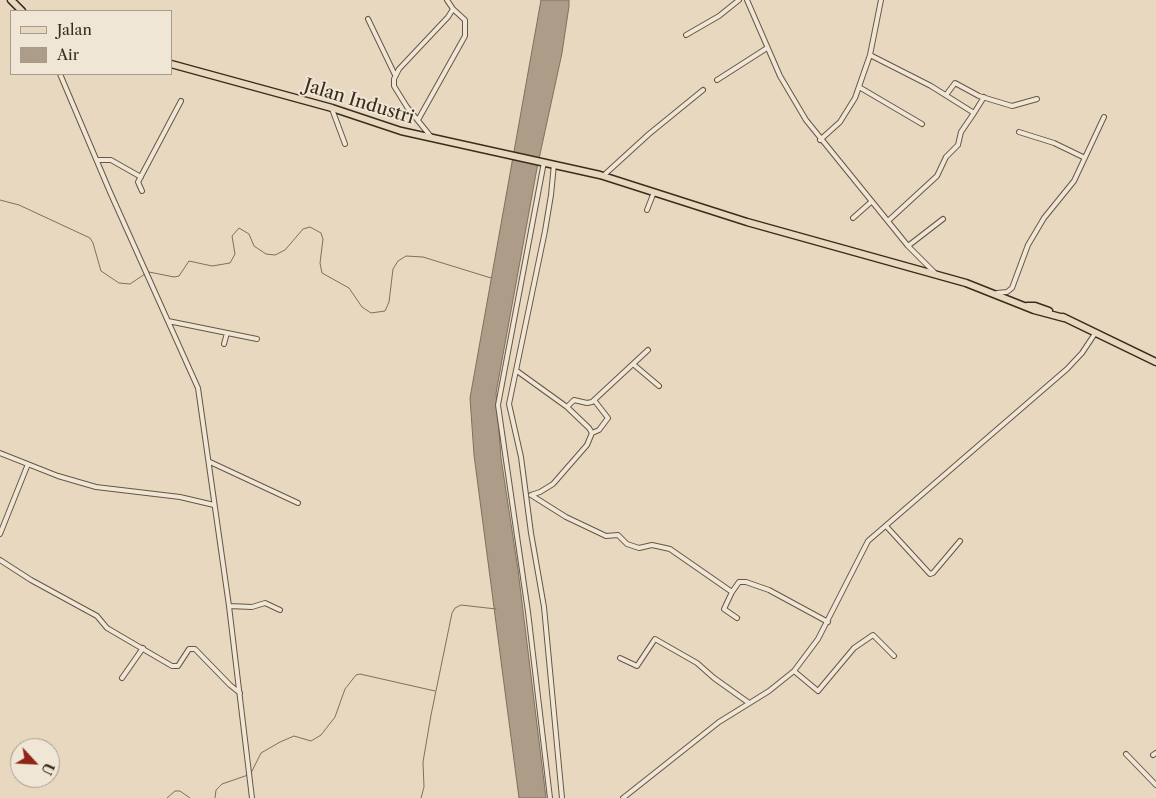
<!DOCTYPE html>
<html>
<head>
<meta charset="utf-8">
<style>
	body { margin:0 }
	#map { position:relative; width:1156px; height:798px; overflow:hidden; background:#e8d8c0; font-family:"Libre Caslon Text",serif }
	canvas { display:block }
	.legend { position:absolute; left:10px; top:10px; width:162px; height:65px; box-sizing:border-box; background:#f0e6d6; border:1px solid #a79b8c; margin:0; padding:6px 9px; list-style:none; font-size:15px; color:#3a2b1c }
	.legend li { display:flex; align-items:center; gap:10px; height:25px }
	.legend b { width:25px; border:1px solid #a79b8c }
	.north { position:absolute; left:10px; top:738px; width:50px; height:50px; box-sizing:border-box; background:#f0e6d6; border:1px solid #a79b8c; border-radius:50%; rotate:115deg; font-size:14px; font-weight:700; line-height:20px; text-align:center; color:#3a2b1c }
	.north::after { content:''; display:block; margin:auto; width:18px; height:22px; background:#8f2418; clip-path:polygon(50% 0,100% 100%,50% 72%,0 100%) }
</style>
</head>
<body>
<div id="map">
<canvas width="1156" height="798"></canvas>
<ul class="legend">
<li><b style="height:6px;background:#e8d8c0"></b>Jalan</li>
<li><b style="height:14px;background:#ad9d88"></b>Air</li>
</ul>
<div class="north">U</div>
</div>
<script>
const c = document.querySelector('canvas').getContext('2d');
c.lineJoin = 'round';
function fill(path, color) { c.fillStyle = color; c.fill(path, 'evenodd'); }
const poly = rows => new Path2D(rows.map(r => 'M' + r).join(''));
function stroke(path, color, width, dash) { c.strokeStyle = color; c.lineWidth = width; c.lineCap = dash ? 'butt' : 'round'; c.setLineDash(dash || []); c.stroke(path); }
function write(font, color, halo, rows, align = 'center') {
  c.font = font + ' "Libre Caslon Text",serif'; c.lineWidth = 4; c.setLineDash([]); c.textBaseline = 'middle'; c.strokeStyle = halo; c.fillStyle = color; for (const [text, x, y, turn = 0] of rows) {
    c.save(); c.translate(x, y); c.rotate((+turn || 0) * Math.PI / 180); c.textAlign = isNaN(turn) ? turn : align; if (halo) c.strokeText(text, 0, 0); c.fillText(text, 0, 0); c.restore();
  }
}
const water = poly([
	[541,0,569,0,569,6,562,53,537,168,496,393,501,458,518,570,546,798,519,798,474,455,470,398,541,0]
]);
fill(water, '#ad9d88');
stroke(water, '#7f6f5d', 1);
stroke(poly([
	[0,200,19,205,90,238,93,243,101,271,119,283,130,284,145,274],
	[149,272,174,277,179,276,189,261,212,266,230,263,235,254,232,236,239,228,249,234,254,246,266,254,275,255,285,250,303,229,310,227,321,233,323,239,320,263,322,273,349,288,362,307,371,313,385,311,389,302,393,269,398,261,406,256,423,257,491,278],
	[251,773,261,753,280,742,294,736,311,741,321,735,335,717,345,689,356,675,360,674,435,691],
	[167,798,175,791,180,791,190,798],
	[215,798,216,790,222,784,248,775],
	[421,798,424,787,423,762,431,715,452,613,455,608,461,605,496,609]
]), '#7f6f5d', 1);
const street = poly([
	[747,0,780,76,806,120,908,246,935,273],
	[368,19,395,75],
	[686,35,719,16,739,0],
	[870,55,931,86,974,113,961,132,958,145,946,157,937,176,888,221],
	[60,74,110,192,198,388,229,606,252,798],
	[717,80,767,48],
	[859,87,922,124],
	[946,95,955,83,979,96,1012,106,1037,99],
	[332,109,345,144],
	[974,113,984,97],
	[418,120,465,36,465,20,453,9],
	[1019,132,1054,143,1083,157],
	[432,138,407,107,394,86,394,79,399,69,448,17,453,9,447,0],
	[820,140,840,122,855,98,870,55,881,0],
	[98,160,111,160,141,177],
	[544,162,498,405,528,612,550,798],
	[554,164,551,195,545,231,509,404,521,457,531,533,544,607,562,798],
	[603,176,649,134,703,90],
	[142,191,138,182,181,101],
	[647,210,654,192],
	[853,218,871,202],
	[908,246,943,219],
	[997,293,1007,292,1012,288,1028,245,1044,218,1074,181,1104,117],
	[168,321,257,339],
	[224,344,227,333],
	[633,364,659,386],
	[517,371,567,407,589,428,592,433,587,445,553,484,540,492,531,495],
	[567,407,574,400,587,403,592,402,648,350],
	[592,433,599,430,608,418,594,400],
	[0,453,58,476,96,487,180,497,214,505],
	[210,462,298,503],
	[531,495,566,517,606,536,618,535,627,544,639,548,652,545,670,549,732,592,739,582,746,582,769,590,828,622],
	[886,526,930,574,933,573,960,541],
	[0,534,28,464],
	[0,560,31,580,97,616,107,628,172,666,178,666,189,649,195,649,230,685,240,693],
	[732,592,724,609,737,618],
	[229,606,252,607,265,603,280,610],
	[620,658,637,666,655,639,697,663,714,678,749,703],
	[794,671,818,691,854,648,873,635,894,656],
	[122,678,143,648],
	[1126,754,1156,785],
	[1153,755,1156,753],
	[623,798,719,722,769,691,794,671,818,639,868,541,1067,369,1082,353,1096,332]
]);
const primary = poly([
	[11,0,22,11],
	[171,64,332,108,401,131,600,175,747,222,966,283,1034,310,1064,318],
	[1027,306,1035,306,1049,311],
	[1063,317,1156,362]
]);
stroke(street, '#665645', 6);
stroke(primary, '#3a2b1c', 9);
stroke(street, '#f0e6d6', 4);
stroke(primary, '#e8d8c0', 6);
write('18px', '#3a2b1c', '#f0e6d6', [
	["Jalan Industri",359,102,17]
]);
</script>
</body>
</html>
